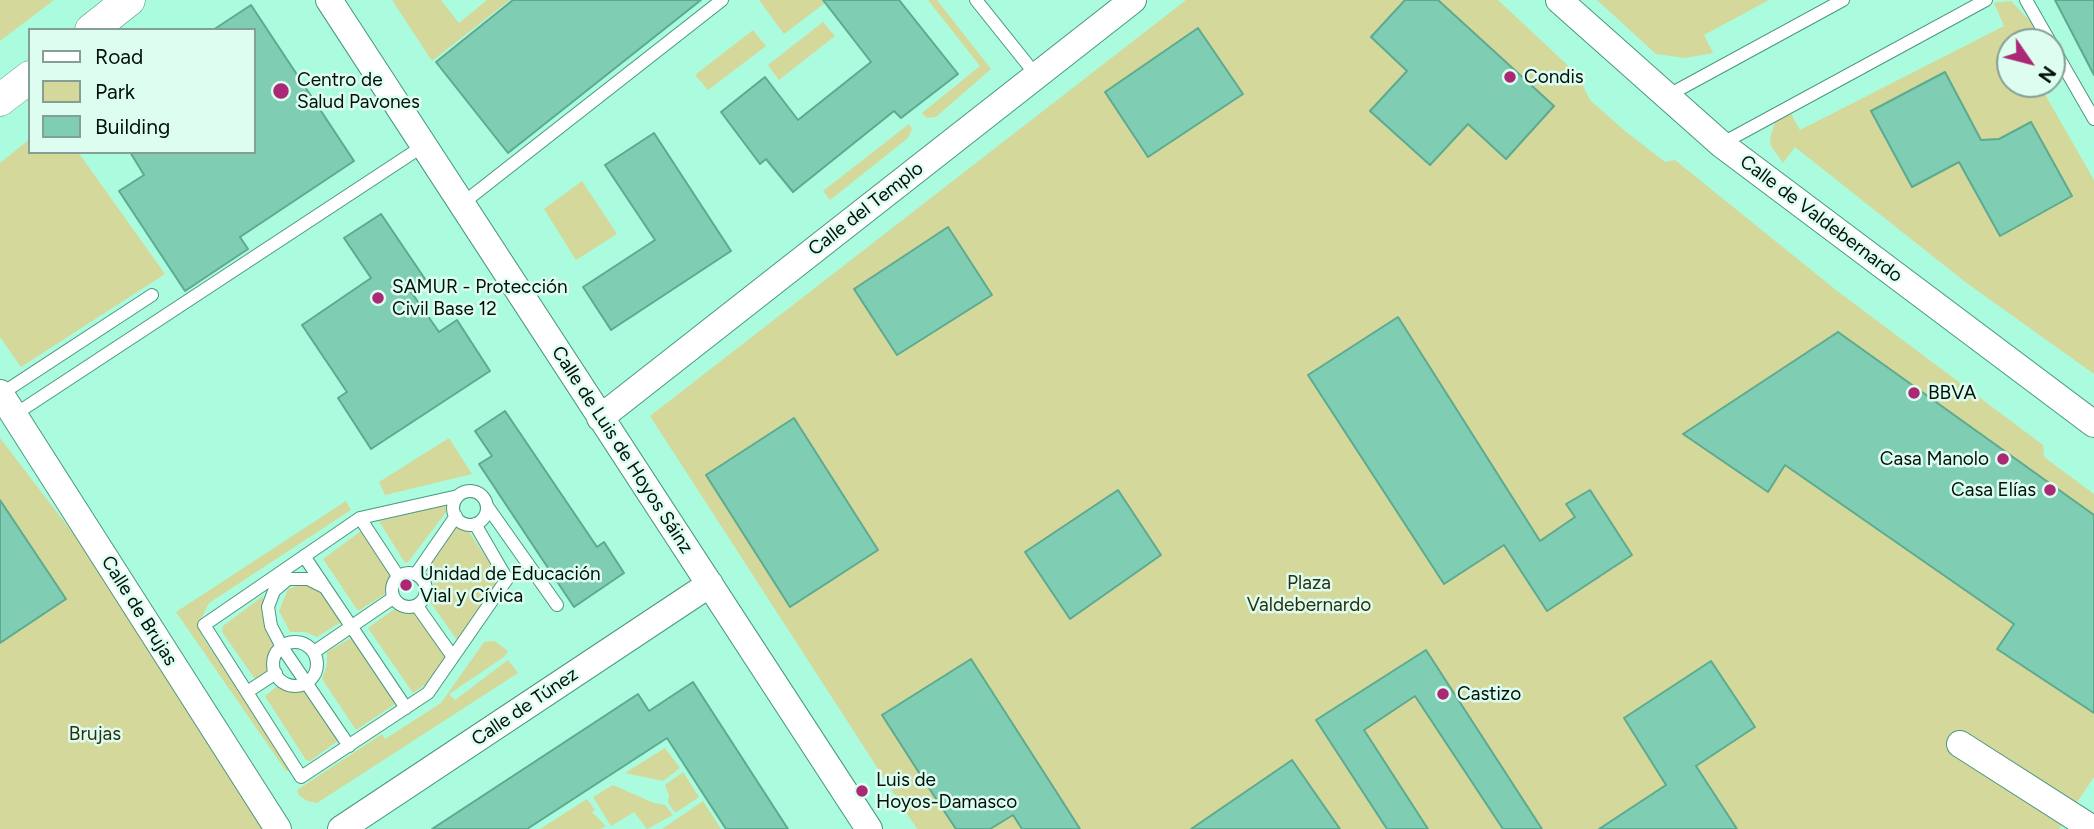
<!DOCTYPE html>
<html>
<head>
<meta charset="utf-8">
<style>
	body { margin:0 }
	#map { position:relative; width:2094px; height:829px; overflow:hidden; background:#abfbde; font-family:Figtree,sans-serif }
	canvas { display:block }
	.legend { position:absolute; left:28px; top:28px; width:228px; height:126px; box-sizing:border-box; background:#defdf1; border:2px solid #859f95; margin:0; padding:9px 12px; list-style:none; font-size:21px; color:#00110a }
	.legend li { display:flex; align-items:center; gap:14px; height:35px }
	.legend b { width:35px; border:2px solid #859f95 }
	.north { position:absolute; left:1996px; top:28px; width:70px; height:70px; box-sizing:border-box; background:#defdf1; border:2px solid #859f95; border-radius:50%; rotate:125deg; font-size:19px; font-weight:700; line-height:28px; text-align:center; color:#00110a }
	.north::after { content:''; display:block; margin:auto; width:24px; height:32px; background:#aa2874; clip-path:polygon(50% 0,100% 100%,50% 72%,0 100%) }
</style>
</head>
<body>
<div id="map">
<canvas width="2094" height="829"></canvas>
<ul class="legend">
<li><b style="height:9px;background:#fff"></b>Road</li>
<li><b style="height:19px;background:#d5d89b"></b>Park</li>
<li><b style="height:19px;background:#7fceb3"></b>Building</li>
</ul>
<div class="north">N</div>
</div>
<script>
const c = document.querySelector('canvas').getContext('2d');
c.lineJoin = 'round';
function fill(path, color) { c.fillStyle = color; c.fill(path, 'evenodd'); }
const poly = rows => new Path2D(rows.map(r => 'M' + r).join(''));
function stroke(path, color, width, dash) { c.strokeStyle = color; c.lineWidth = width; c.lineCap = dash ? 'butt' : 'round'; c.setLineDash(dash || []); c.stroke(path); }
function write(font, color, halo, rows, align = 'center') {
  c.font = font + ' Figtree,sans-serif'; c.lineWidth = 5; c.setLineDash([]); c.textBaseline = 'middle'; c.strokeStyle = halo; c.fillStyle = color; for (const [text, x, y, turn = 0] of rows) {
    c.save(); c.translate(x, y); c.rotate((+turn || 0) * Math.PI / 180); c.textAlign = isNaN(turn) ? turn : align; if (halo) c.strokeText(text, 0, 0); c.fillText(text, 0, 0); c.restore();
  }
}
fill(poly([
	[0,0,54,0,0,41],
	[392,0,441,0,459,23,487,0,510,0,432,61],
	[759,0,822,0,825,3,784,34],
	[928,0,937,0,991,69,936,117,927,118,922,113,980,66],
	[1186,0,1498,0,1577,74,1590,100,1625,131,1665,162,1675,160,1836,290,2043,445,2044,457,2094,494,2094,777,2059,829,917,829,650,416],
	[1597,0,1769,0,1704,35,1713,53,1685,58,1656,54],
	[2011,1,2046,38,2047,42,2010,42,2010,84,2039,84,2094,180,2094,374,1964,281,1795,147,1783,163,1771,146,1770,138,1775,122,1790,112,1800,130,2004,26,1994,3],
	[823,22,835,36,779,80,768,65],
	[753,30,766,46,708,90,695,75],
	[909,124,912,129,908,138,830,200,823,191],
	[30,139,30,152,78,152,165,274,21,367,0,337,0,163],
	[582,181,617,234,576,260,544,209],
	[0,438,89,554,269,829,0,829],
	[449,438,472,474,385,495,379,482],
	[346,501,351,510,209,603,201,619,202,636,292,770,286,771,176,612],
	[445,505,447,511,408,562,405,563,379,521],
	[457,526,467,529,501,579,458,641,430,602,435,587,426,567],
	[361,531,390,572,385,594,358,611,323,559],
	[306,583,320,590,341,622,317,637,305,632,290,632,279,611,288,589],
	[263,596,265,627,276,642,270,669,255,679,222,632,223,626],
	[396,608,409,612,413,609,453,665,413,693,368,628],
	[351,638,395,704,356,730,322,679,327,665,327,652],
	[495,641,508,651,504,657,449,694,455,700,508,660,518,673,317,803,307,801,299,795,297,790,382,734,385,739,441,703,484,642],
	[280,684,296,691,307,690,339,740,310,761,306,760,265,696],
	[665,748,680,768,663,781,625,773],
	[683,772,699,797,675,813,668,802,669,795,665,785],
	[613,785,654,803,665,805,673,815,647,829,634,812,611,826,593,797],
	[587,799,595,810,592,812,606,826,601,829,540,829],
	[703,801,721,829,662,829]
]), '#d5d89b');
const building = poly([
	[513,0,701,0,508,153,436,62,513,0],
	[823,0,899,0,958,74,901,118,894,111,793,192,766,159,760,164,721,112,765,77,798,120,871,62,823,0],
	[1405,0,1438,0,1554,106,1506,159,1468,124,1430,165,1370,111,1407,71,1371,37,1405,0],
	[2055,0,2094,0,2094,75,2055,0],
	[251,5,354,161,240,237,248,249,185,291,119,191,144,175,130,152,254,152,254,30,213,30,251,5],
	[1198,28,1243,94,1148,157,1105,92,1198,28],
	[1945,72,1981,140,1999,139,2031,122,2072,196,2000,236,1959,162,1912,187,1871,111,1945,72],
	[654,133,731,251,611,330,583,287,655,240,605,165,654,133],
	[381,214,425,279,409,289,439,332,457,320,490,371,371,449,338,398,347,392,302,325,371,278,344,238,381,214],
	[948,227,992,295,897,355,854,289,948,227],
	[1398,317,1540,541,1575,517,1566,504,1590,490,1632,555,1547,611,1504,545,1444,584,1308,375,1398,317],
	[1838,332,2094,515,2094,713,1997,649,2014,624,1785,465,1768,492,1683,434,1838,332],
	[505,411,597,547,604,542,624,573,574,607,479,464,492,456,475,431,505,411],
	[794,418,878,550,790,607,706,475,794,418],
	[1118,490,1161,555,1070,619,1025,552,1118,490],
	[0,500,66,599,0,643,0,500],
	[1426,650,1542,829,1503,829,1415,696,1364,730,1428,829,1387,829,1316,720,1426,650],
	[971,659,1059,796,1080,829,1022,829,1013,815,990,829,956,829,925,782,882,715,971,659],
	[1711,661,1755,727,1696,766,1737,829,1599,829,1666,785,1624,718,1711,661],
	[693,682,788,829,726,829,667,738,527,829,432,829,638,694,649,711,693,682],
	[1292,760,1340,829,1191,829,1292,760]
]);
fill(building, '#7fceb3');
stroke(building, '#5caa90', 2);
const service = poly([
	[976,0,1036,75],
	[2026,0,2050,42],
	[2052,46,2094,119],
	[1665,97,1843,0],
	[1721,144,1986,0],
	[463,203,722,0],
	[1,394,152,295],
	[14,415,423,146],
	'453 508a17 17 0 1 1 34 0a17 17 0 1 1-34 0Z',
	[458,496,360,518,204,625,301,777,428,693,507,579,475,524],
	[487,506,557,605],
	[360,518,398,576],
	[304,556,406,708],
	'392 590a17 17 0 1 1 34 0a17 17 0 1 1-34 0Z',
	[416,574,456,516],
	[324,587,308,579,288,579,274,591,268,607,271,626,282,647,349,746],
	[417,606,453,657],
	'273 664a22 22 0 1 1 44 0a22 22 0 1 1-44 0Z',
	[314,652,393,598],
	[247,692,276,673]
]);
const minor = poly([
	[329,0,869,829],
	[1559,0,1721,144,2094,424],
	[0,393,278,829],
	[600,418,1133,0],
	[1960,744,2093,829],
	[341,829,710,584]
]);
const tertiary = poly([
	[91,30,129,0],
	[0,100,30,77]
]);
stroke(service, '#49987f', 14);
stroke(minor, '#49987f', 28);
stroke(tertiary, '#49987f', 33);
stroke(service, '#fff', 12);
stroke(minor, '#fff', 26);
stroke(tertiary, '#fff', 32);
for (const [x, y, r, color] of [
	[1510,77,7,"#aa2874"],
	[281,91,9,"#aa2874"],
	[378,298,7,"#aa2874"],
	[1914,393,7,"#aa2874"],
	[2003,459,7,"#aa2874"],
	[2050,490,7,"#aa2874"],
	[406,585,7,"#aa2874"],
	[1443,694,7,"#aa2874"],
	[862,791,7,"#aa2874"]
]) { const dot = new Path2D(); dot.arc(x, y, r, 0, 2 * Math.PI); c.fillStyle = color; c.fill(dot); stroke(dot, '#defdf1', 2.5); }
write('19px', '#00110a', '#defdf1', [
	["Condis",1524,77],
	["Centro de",297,80],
	["Salud Pavones",297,102],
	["SAMUR - Protección",392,287],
	["Civil Base 12",392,309],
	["BBVA",1928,393],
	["Casa Manolo",1989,459,"right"],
	["Casa Elías",2036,490,"right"],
	["Unidad de Educación",420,574],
	["Vial y Cívica",420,596],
	["Castizo",1457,694],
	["Luis de",876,780],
	["Hoyos-Damasco",876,802]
], 'left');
write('19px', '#00110a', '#defdf1', [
	["Calle del Templo",866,209,-38],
	["Calle de Valdebernardo",1821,219,37],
	["Calle de Luis de Hoyos Sáinz",622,450,57],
	["Calle de Brujas",139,611,58],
	["Calle de Túnez",525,707,-34]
]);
write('19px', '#2e2f0f', '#defdf1', [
	["Plaza",1309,583],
	["Valdebernardo",1309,605],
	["Brujas",95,734]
]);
</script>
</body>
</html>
